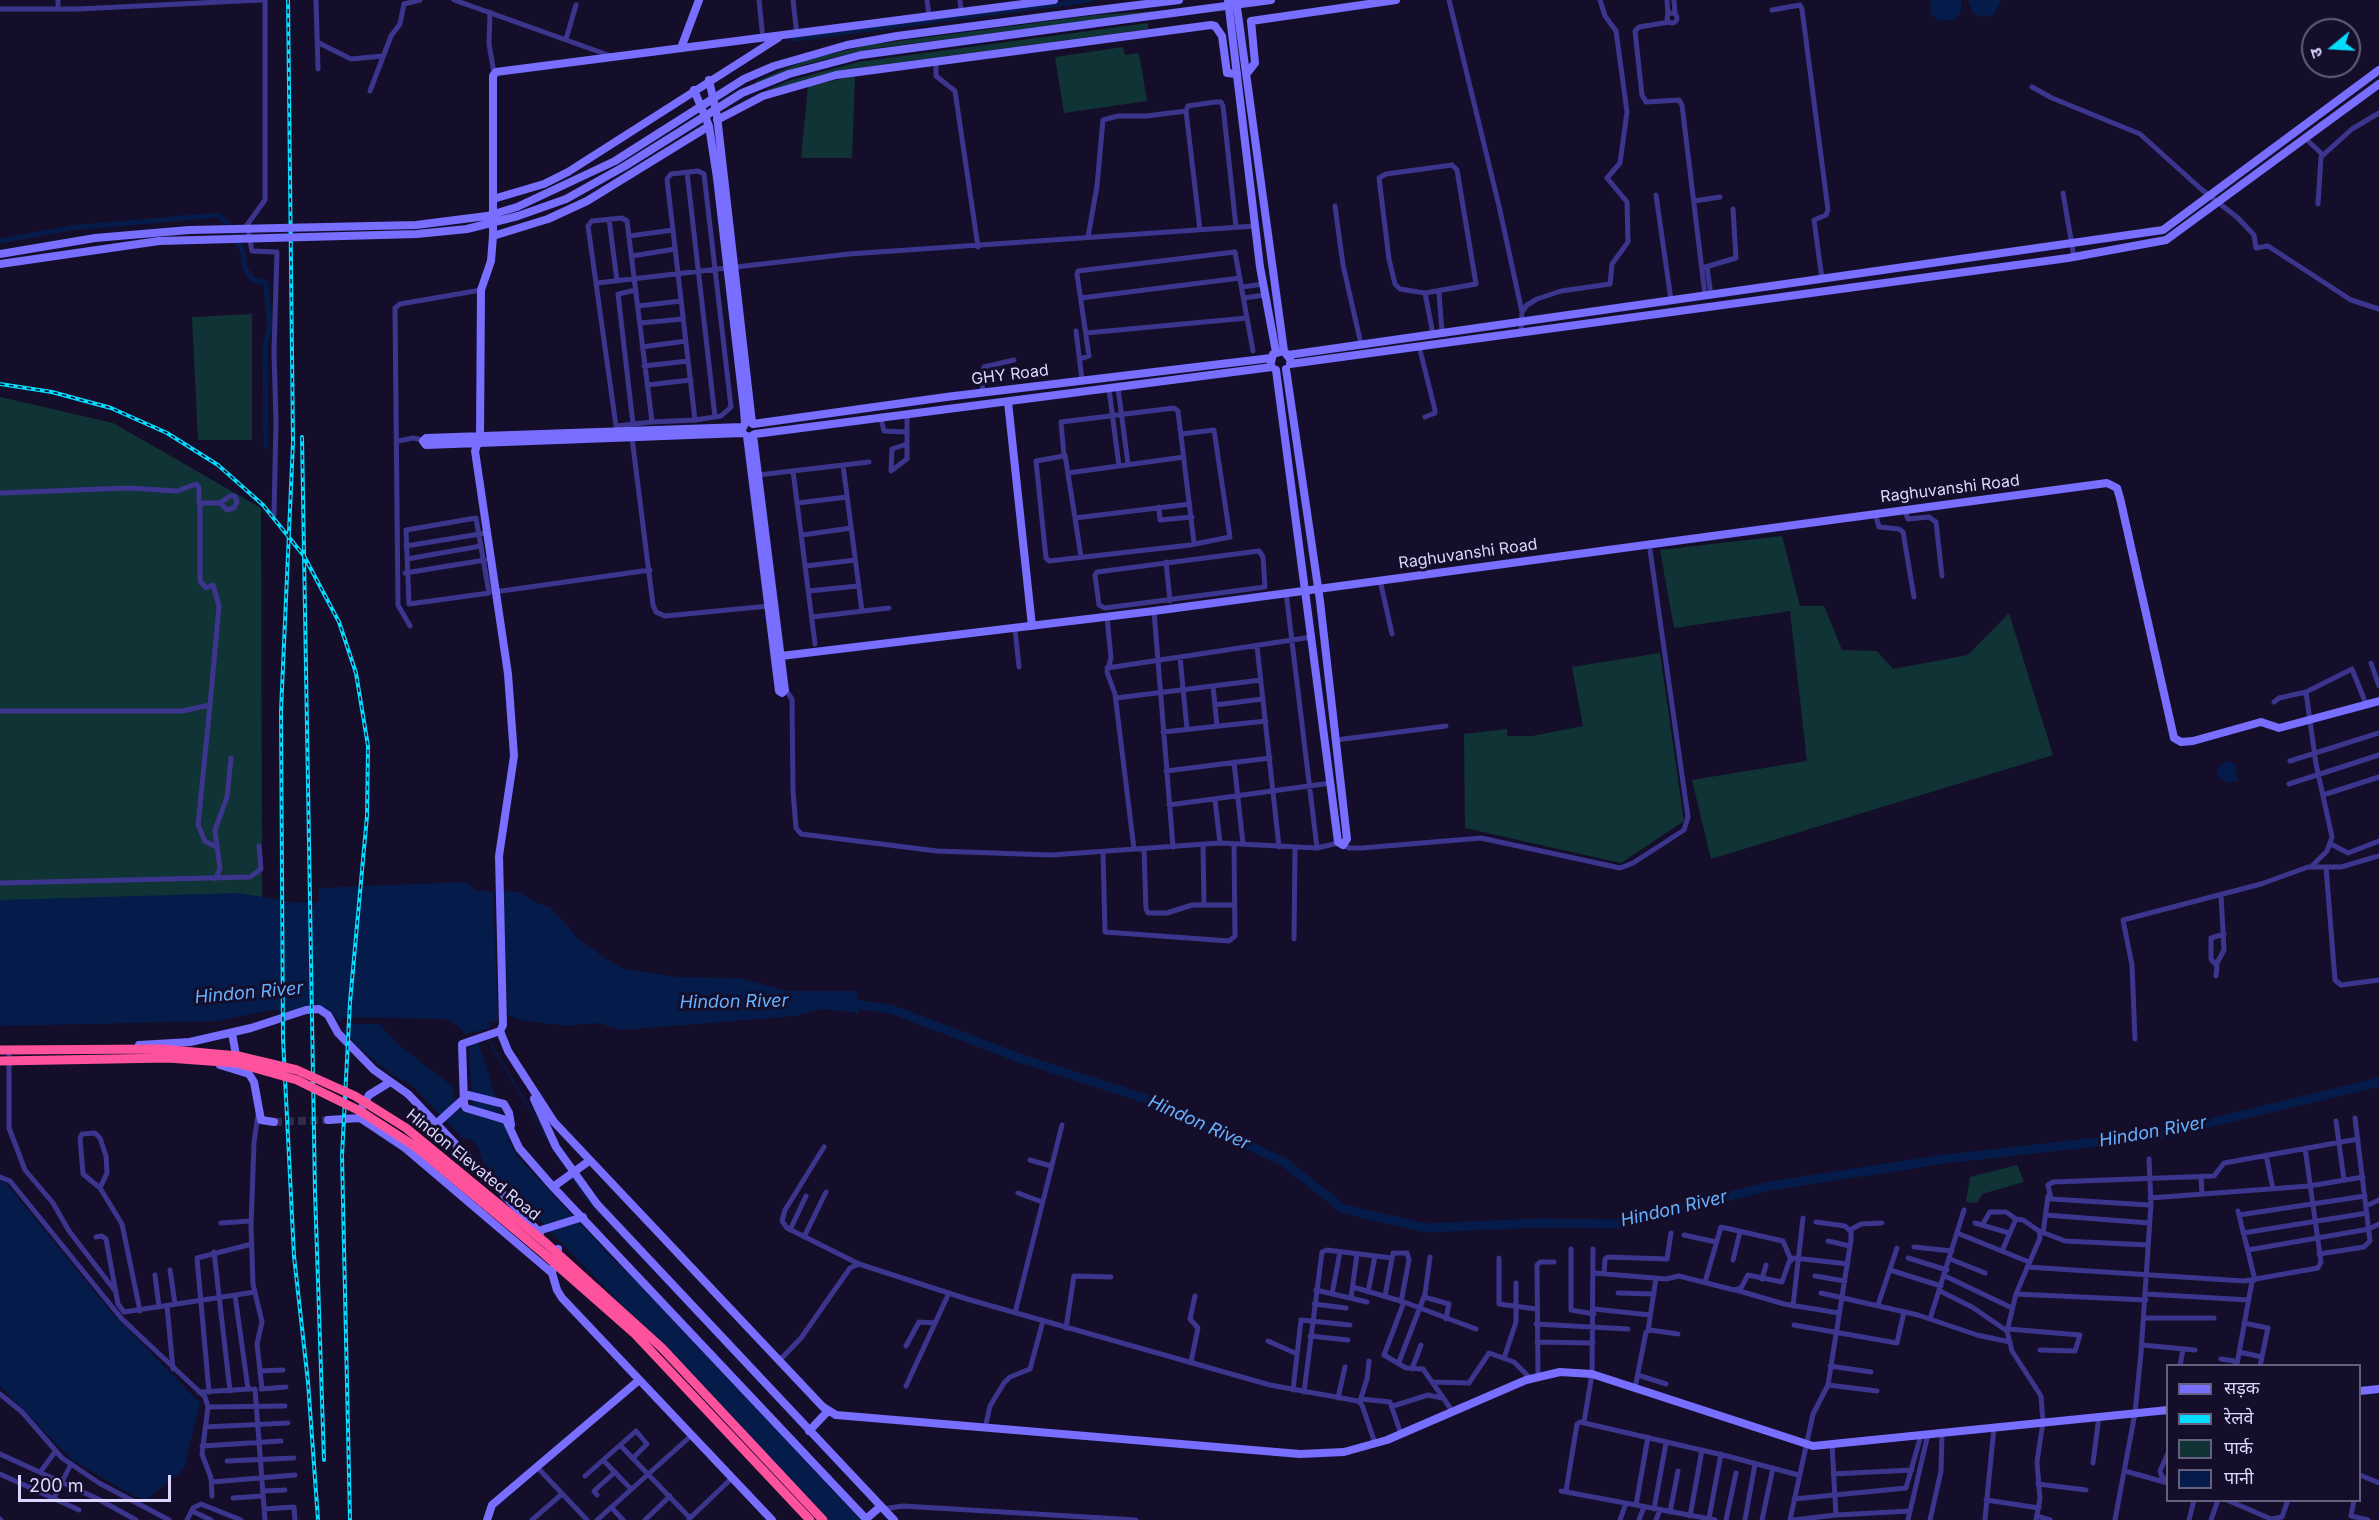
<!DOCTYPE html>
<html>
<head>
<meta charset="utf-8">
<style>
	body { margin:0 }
	#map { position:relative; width:2379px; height:1520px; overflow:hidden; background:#140e2a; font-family:Inter,"Noto Sans Devanagari",sans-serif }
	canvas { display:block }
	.legend { position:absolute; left:2166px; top:1364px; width:195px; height:138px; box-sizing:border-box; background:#140e2a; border:2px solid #645e7f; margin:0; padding:8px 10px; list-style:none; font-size:18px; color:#ddd7ff }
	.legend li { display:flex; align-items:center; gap:12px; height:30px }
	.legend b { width:30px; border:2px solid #645e7f }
	.north { position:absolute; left:2301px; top:18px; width:60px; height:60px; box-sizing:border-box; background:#140e2a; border:2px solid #645e7f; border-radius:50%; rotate:252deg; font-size:16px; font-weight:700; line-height:24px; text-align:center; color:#ddd7ff }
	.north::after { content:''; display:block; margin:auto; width:21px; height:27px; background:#03dbff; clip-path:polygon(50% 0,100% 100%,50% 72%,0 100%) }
	.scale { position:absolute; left:18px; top:1475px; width:153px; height:27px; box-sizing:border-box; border:3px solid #ddd7ff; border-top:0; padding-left:8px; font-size:18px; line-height:21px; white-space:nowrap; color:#ddd7ff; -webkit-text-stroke:4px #140e2a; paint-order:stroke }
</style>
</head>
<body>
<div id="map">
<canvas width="2379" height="1520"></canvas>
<ul class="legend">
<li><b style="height:8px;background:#786eff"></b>सड़क</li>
<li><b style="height:8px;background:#03dbff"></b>रेलवे</li>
<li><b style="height:16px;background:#103435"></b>पार्क</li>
<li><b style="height:16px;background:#051c4b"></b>पानी</li>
</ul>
<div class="north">उ</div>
<div class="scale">200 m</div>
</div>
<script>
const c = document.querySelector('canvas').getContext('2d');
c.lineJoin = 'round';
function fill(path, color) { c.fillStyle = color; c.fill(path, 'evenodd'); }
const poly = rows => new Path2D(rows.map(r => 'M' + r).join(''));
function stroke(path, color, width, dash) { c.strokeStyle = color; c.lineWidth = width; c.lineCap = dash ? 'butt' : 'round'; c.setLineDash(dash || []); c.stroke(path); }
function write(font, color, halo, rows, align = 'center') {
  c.font = font + ' Inter,sans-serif'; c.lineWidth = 6; c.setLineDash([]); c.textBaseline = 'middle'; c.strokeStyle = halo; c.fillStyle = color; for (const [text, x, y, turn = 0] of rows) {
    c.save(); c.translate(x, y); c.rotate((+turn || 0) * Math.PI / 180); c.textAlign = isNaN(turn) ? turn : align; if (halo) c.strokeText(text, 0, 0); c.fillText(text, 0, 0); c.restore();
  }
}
fill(poly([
	[1170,10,870,49,807,64,756,84,755,82,806,60,869,45,1096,15],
	[1148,23,1148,29,865,67,764,91,788,81,858,62],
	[1123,47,1125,55,1139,53,1147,101,1064,113,1055,57],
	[855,76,852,158,801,158,808,86],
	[252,314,252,440,198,440,192,317],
	[0,397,113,423,261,508,262,897,0,900],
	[1782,536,1800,606,1824,606,1842,650,1877,651,1893,669,1968,655,2009,613,2053,755,1711,859,1692,780,1807,761,1790,611,1674,628,1660,550],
	[1660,653,1684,821,1621,863,1465,828,1464,734,1507,729,1507,736,1532,736,1583,726,1572,667],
	[2017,1165,2024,1182,1982,1194,1977,1203,1966,1202,1970,1177]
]), '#103435');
fill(poly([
	[1930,0,1961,0,1961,11,1955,20,1939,21,1931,14],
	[1968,0,2001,0,2001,1,1993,15,1983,17,1973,13],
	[2226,761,2235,764,2238,781,2228,783,2217,775,2217,769],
	[466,882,476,890,493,892,498,1022,489,1022,490,1028,465,1034,458,1026,444,1019,344,1017,340,1022,327,1009,303,1006,295,1011,271,1010,216,1021,0,1026,0,900,239,893,298,903,319,902,319,888],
	[503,891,520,892,539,904,550,907,578,938,603,957,624,969,677,977,740,978,787,991,856,991,859,1013,822,1009,795,1016,622,1030,597,1023,566,1026,520,1020,508,1015],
	[346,1024,380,1024,394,1041,453,1087,454,1097,466,1112,473,1108,468,1042,477,1039,511,1145,517,1156,615,1261,675,1317,864,1520,820,1520,621,1304,483,1162,477,1145,470,1139,461,1137,410,1083,392,1075,362,1050,344,1032],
	[0,1181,5,1182,111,1312,200,1403,184,1469,147,1499,136,1497,72,1460,0,1386]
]), '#051c4b');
stroke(poly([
	[488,1039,553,1148],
	[557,1155,568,1171],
	[572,1177,585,1197,876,1506],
	[879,1510,889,1520]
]), '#051c4b', 1.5);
stroke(poly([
	[793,39,1090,0],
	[0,241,70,228,218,215,228,224,243,252,245,268,253,280,266,283,270,326,265,344,266,446]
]), '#051c4b', 5);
stroke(poly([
	[847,1003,891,1009,1022,1059,1150,1100,1284,1162,1343,1209,1426,1228,1537,1223,1618,1224,1770,1186,1945,1159,2159,1135,2379,1082]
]), '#051c4b', 9);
stroke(poly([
	[274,1122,328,1120]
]), '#322c4a', 8, [8, 4]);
stroke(poly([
	[58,0,58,9],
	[265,0,265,200,247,225,252,251,277,252,274,352,276,422,274,515],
	[316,0,318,69],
	[454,0,611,56],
	[759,0,763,39],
	[793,0,797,35],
	[927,0,929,16],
	[960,0,961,11],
	[1449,0,1499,206,1522,312],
	[1667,0,1668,15],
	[1674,0,1675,14],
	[0,9,78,9,261,0],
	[1772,10,1800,5,1802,9,1828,210,1826,215,1814,220,1822,279],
	[490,12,489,44,494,73],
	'1667 18a5 5 0 1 1 10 0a5 5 0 1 1-10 0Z',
	[1669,22,1639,27,1635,31,1642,95,1646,102,1679,100,1682,105,1705,295],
	[566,39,576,5],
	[317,42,351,59,383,56],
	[936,60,936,76,955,91,978,247],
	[2032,87,2052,98,2140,134,2201,189,2238,218,2254,235,2256,248,2268,246,2351,300,2379,309],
	[370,91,391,36,400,24,404,4,420,0],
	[2305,138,2323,155],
	[1452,165,1457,170,1476,284,1425,293,1400,289,1395,284,1389,259,1379,178,1386,174,1452,165],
	[687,172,715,417],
	[2063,193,2074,257],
	[1656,195,1671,300],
	[1694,201,1720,197],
	[2318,204,2321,157,2352,129,2379,113],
	[1335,206,1343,265,1361,344],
	[609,219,617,281],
	[1200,230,1186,111,1188,106,1215,102,1221,102,1223,106,1236,227],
	[629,236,673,230],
	[1088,237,1097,186,1103,120,1118,116,1147,116,1186,111],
	[632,256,675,249],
	[1707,267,1711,295],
	[1702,268,1736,258,1733,209],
	[597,283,849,254,1255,226],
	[1242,287,1263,284],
	[1439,292,1442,333],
	[1425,293,1433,334],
	[1081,298,1240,278],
	[1244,298,1265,295],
	[638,306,681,301],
	[1247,318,1253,351],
	[640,323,683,319],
	[1076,331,1082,380],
	[1521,332,1522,312,1527,305,1537,299,1561,291,1610,284,1612,264,1628,242,1627,202,1607,178,1620,163,1627,112,1616,31,1605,16,1600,0],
	[1419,346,1435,410,1435,413,1425,417],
	[642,347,686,341],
	[1080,359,1089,356,1077,274,1078,271,1235,252,1247,318,1086,333],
	[644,366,688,361],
	[647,385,691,380],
	[1118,388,1128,464],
	[1109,389,1119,466],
	[982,392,984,367,1014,360],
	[881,419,884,431,906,432],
	[652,422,616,426,588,226,592,221,622,218,627,221,652,422,695,420,721,416,731,407,704,174,698,171,671,174,667,179,695,420],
	[633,424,618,294,636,290],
	[1181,434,1214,430,1230,537,1190,545,1049,561,1046,558,1036,461,1064,456,1061,422,1174,408,1178,411,1194,543],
	[632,438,653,605,656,612,665,616,769,606],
	[398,441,413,438,423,440],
	[907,444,892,449,891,471,907,459,907,415],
	[1065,455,1075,518],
	[843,465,862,611],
	[793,471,815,644],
	[1068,473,1184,457],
	[758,475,869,462],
	[0,493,128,488,177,491,196,484,199,487,199,503,220,503,230,496,235,496,237,502,234,508,227,510,220,503],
	[798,503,847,497],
	[1159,507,1160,520,1192,517],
	[1904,509,1908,519,1929,517,1936,522,1942,576],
	[1875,513,1879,527,1899,529,1903,532,1914,597],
	[476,518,489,593,409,604,406,530,476,518],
	[802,535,851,528],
	[406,546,486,533],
	[1259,551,1263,557,1265,587,1105,608,1099,605,1095,575,1097,572,1259,551],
	[1081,557,1075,518,1190,504],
	[407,559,481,546],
	[1166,562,1170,601],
	[806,566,855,560],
	[405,573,485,560],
	[1380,580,1392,634],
	[809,591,858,586],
	[494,592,650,570],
	[1286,592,1317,848],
	[1154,611,1173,847],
	[812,617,889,608],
	[1107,617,1111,658,1107,672,1115,694,1134,849],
	[410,626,398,605,395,308,400,304,481,290],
	[1015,629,1019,667],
	[1257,646,1279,847],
	[1180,657,1187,729],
	[2371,663,2379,686],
	[1107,668,1312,637],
	[1213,686,1217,726],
	[785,689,792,699,793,791,796,828,801,834,937,851,1051,855,1220,843,1317,848,1338,843],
	[2306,692,2316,764,2332,837,2327,851,2312,866],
	[1116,698,1261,680],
	[2274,702,2279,698,2306,692,2352,669,2366,704],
	[210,705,198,825,205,841,216,847],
	[1215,705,1263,699],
	[0,711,182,711,210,705,219,606,213,585,206,588,200,581,200,503],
	[1163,732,1266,721],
	[1336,740,1446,726],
	[2290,761,2379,733],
	[1234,762,1243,844],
	[1166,771,1270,758],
	[2289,784,2379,755],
	[2323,795,2379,777],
	[1215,800,1220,843],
	[1169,805,1331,783],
	[2331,844,2348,853,2379,841],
	[1203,845,1204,905],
	[1343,845,1349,848,1362,848,1481,838,1620,868,1633,863,1684,830,1688,817,1649,543],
	[1144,849,1146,909,1148,913,1167,913,1192,905,1234,905],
	[1103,852,1105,932,1229,941,1235,936,1234,844],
	[2326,867,2335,980,2341,985,2379,980],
	[215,879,220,869,215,830,227,797,231,758],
	[0,883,250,877,261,869,259,846],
	[1294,939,1295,848],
	[2216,965,2224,950,2221,895],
	[2216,976,2217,966,2211,959,2211,938,2224,934],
	[2135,1039,2132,965,2123,920,2261,884,2308,867,2341,867,2379,856],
	[9,1049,9,1128,25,1170,53,1203,69,1231,116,1292],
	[258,1115,254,1142,251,1226,253,1284,262,1322,257,1344,262,1389],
	[2336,1121,2344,1180],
	[824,1147,785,1210,782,1221,787,1228,859,1264],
	[2266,1155,2273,1189],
	[1030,1160,1051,1166],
	[2201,1176,2202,1194],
	[0,1177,10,1181,122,1319,205,1397,208,1407,202,1454,211,1478,212,1496],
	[100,1188,107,1173,106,1156,100,1138,95,1133,82,1134,80,1138,83,1174,100,1188,122,1224,140,1311],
	[1018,1193,1042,1202],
	[2150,1198,2309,1186,2363,1177],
	[2150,1205,2051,1199,2048,1185,2053,1182,2214,1176,2224,1163,2358,1139],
	[2366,1206,2379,1200],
	[2238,1211,2255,1280],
	[2046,1215,2149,1223],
	[2239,1215,2365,1196],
	[221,1223,251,1221],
	[1975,1223,2009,1233],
	[1982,1225,1990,1212,2006,1212,2016,1219],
	[790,1230,806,1196],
	[1850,1230,1861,1224,1882,1223],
	[2039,1231,2065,1241,2148,1245],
	[1957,1233,2029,1262],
	[2043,1233,2048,1196],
	[2243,1233,2367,1213],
	[1684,1235,1716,1242],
	[96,1237,102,1236,106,1239,118,1304,124,1312,255,1292],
	[804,1237,826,1192],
	[1828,1241,1850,1246],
	[1914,1247,1952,1251],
	[1571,1249,1571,1310,1594,1314],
	[2248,1250,2369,1229,2379,1224],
	[2002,1251,2016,1219,2023,1220,2039,1231,2040,1238,2016,1294,2007,1331],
	[214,1252,230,1391],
	[2319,1254,2364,1247,2370,1241,2355,1118],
	[1499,1258,1499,1304,1536,1309],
	[1908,1258,1947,1270],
	[1950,1259,1985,1273],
	[1733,1260,1740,1232],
	[2027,1267,2244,1281,2318,1268,2321,1262,2305,1148],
	[170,1270,175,1304],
	[1890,1270,1941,1286],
	[1594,1273,1666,1279,1679,1276,1734,1290,1741,1288,1748,1275,1782,1282,1789,1262,1794,1258,1848,1264],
	[1604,1274,1605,1259,1608,1257,1667,1259,1671,1233],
	[155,1275,159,1307],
	[1815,1276,1845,1281],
	[1945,1276,2012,1308],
	[1762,1279,1766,1265],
	[1705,1282,1721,1227,1783,1241,1791,1260],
	[1353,1287,1404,1302,1476,1329],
	[1316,1290,1367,1302],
	[1736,1290,1784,1304,1839,1313],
	[1940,1291,1972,1307,2007,1331,2012,1351,2041,1396,2043,1422,2037,1462,2040,1499,2036,1520],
	[1368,1292,1375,1256],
	[1618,1293,1654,1294],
	[1821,1293,1918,1315,1977,1335,2010,1342],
	[1332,1294,1340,1252],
	[2016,1294,2146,1300],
	[2146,1294,2249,1300],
	[235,1295,248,1389],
	[1385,1296,1393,1253,1407,1253,1409,1260,1401,1302],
	[1424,1297,1449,1304,1446,1319],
	[1351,1298,1357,1254],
	[1404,1302,1384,1355,1406,1368,1423,1369,1453,1412],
	[1314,1304,1346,1308],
	[1878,1305,1897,1248],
	[167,1306,173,1369],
	[1793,1306,1803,1218],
	[1594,1309,1650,1315],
	[1015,1313,1062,1125],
	[2144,1318,2214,1318],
	[1930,1319,1964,1210],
	[2244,1323,2268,1328,2260,1366],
	[1536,1324,1628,1329],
	[1794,1325,1897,1343,1904,1312],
	[1066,1328,1074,1276,1111,1277],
	[2008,1329,2080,1335,2075,1351,2040,1350],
	[1648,1331,1656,1278],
	[1310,1336,1348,1340],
	[1268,1341,1297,1354],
	[1537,1342,1593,1343],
	[2142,1345,2195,1350],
	[906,1346,919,1322,935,1323],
	[2239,1352,2262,1357],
	[1504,1358,1516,1322,1516,1283],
	[2221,1359,2234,1361,2237,1366],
	[779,1361,801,1338,850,1268,859,1264,967,1299,1270,1385,1358,1401,1362,1405,1375,1443],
	[1191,1362,1198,1328,1190,1319,1195,1296],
	[1399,1362,1425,1294,1430,1257],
	[2237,1364,2252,1281],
	[1830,1366,1871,1372],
	[2180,1366,2183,1349],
	[1412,1369,1421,1345],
	[260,1371,283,1370],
	[1638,1375,1666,1384],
	[1538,1376,1537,1265,1540,1262,1554,1262],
	[1433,1382,1469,1383,1489,1353,1514,1362,1531,1379],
	[1828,1385,1877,1391],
	[906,1386,949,1293],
	[1635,1388,1646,1332,1650,1330,1678,1334],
	[255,1389,265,1520],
	[261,1389,286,1387],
	[1293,1390,1301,1320,1350,1325],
	[199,1392,251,1389],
	[209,1392,197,1258,252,1244],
	[1304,1392,1322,1252,1327,1250,1392,1258],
	[0,1394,22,1412,62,1458,99,1483,169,1520],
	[1338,1398,1345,1367],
	[1361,1399,1390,1402,1401,1434],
	[1360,1401,1367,1379,1369,1361],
	[1393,1406,1428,1395,1442,1398],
	[208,1407,285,1406],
	[1584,1422,1592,1374,1593,1249],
	[205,1427,288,1423],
	[985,1428,990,1406,1004,1383,1010,1377,1030,1369,1043,1321],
	[1648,1437,1636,1505,1715,1520],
	[620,1445,690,1518],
	[1832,1445,1836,1515,1910,1511],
	[202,1446,281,1441],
	[2168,1453,2160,1471,2162,1477,2168,1479],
	[0,1454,98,1499,136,1520],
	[227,1461,294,1458],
	[604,1461,631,1489],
	[2093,1463,2099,1416],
	[536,1466,587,1520],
	[41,1471,55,1452],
	[2125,1471,2168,1483],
	[0,1474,79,1510],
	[1833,1474,1912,1470],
	[2360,1475,2379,1483],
	[585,1476,636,1431,647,1444,633,1458],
	[212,1482,295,1475],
	[2038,1484,2086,1490],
	[263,1491,285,1490],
	[1561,1491,1636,1505],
	[1566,1491,1577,1424,1580,1422,1727,1456,1798,1475],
	[597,1495,594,1491,615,1472],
	[54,1498,71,1464],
	[233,1498,263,1496],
	[1794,1499,1906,1488,1921,1435],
	[1986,1500,2039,1508],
	[2227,1500,2271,1519,2282,1517,2288,1500],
	[2354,1500,2351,1516,2368,1520],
	[611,1507,623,1520],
	[264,1509,294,1507,295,1520],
	[883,1509,903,1506,1136,1520],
	[1654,1509,1666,1443],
	[192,1511,211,1520],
	[1670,1512,1678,1471],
	[1690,1516,1702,1450],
	[2037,1516,2050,1520],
	[1709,1518,1721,1454],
	[0,1519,1,1520],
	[689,1519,732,1478],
	[1985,1519,1994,1427],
	[187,1520,193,1508,201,1504,241,1520],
	[532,1520,562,1494],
	[597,1520,692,1435],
	[645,1520,670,1496],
	[1620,1520,1626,1503],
	[1639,1520,1644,1507],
	[1656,1520,1660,1510],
	[1726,1520,1736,1473],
	[1745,1520,1755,1464],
	[1762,1520,1773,1468],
	[1790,1520,1813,1414,1828,1385,1851,1240,1851,1232,1845,1226,1816,1222],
	[1793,1520,1836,1515],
	[1908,1520,1928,1434],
	[1930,1520,1941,1471,1942,1432],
	[2115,1520,2135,1413,2141,1353,2151,1204,2149,1159],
	[2189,1520,2194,1500],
	[2211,1520,2218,1500]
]), '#3c358d', 5);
stroke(poly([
	[1228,0,1260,267,1276,352],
	[1236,0,1284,351,1290,359],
	[1089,11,1179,0],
	[1090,24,1271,0],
	[681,48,699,0],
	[1248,72,1255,63,1251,21,1396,0],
	[709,80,717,116,752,423],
	[694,90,709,126,717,178,744,410,745,424,742,429],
	[717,120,763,96,836,75,1211,25,1215,26,1222,36,1227,73,1237,74],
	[493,199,544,184,568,172,778,38],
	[493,236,548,219,587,201,709,126],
	[1288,355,2163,230,2379,70],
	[1271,362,1273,354,1284,351],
	[1290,364,2068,258,2166,240,2379,84],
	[1276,370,1338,842,1343,845,1347,839,1320,601,1286,369],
	[1008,402,1032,626],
	[753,424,946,397,1271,358],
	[743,427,426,438,423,441,426,445,743,433],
	[755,434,1272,367],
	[747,436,779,691,782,693,785,690,784,683,753,435],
	[781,656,1154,611,2107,483,2117,488,2120,498,2174,738,2181,742,2193,741,2261,722,2279,728,2379,701],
	[500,1031,508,1051,554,1122,823,1407,836,1415,1300,1454,1344,1452,1387,1440,1526,1380,1560,1372,1592,1374,1813,1446,2168,1410],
	[232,1033,237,1061],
	[139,1045,190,1042,251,1028,306,1010,319,1009,328,1015,338,1033,374,1070,408,1094,540,1233],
	[220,1065,249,1074,254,1082,261,1120,274,1122],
	[534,1099,556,1147,597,1204,894,1520],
	[360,1116,362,1107,369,1095,390,1082],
	[360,1118,405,1148,552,1273,557,1290,562,1298,772,1520],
	[328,1120,360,1118],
	[436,1124,468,1095,504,1104,509,1113,511,1125],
	[553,1187,589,1161],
	[538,1231,583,1217],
	[552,1273,558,1249],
	[2360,1391,2379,1389],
	[809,1431,828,1411],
	[866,1519,881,1506],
	[487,1520,492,1505,638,1381],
	[867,1520,553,1187,519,1148,506,1120,466,1108,464,1104,462,1044,500,1031,503,1025,499,856,514,756,508,674,475,451,480,437,481,290,491,261,493,236,493,76,496,72,1054,0]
]), '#786eff', 8);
const rail = poly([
	[288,0,293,442,281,711,283,1038,294,1256,308,1382,318,1520],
	[0,384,52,392,111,408,167,433,218,465,263,505,304,556,339,622,356,673,368,746,367,816,350,1002,342,1156,350,1520],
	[302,437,315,1192,324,1460]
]);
stroke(rail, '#03dbff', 4);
stroke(rail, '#140e2a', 1.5, [4.5]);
stroke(poly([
	[0,254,95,238,189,230,416,225,487,216,517,207,615,161,744,79,774,66,847,45,897,36,1089,11],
	[0,264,159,241,417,234,467,229,518,216,566,199,625,166,742,93,789,74,861,55,1090,24]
]), '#786eff', 8);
stroke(poly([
	[0,1050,161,1049,238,1056,297,1070,355,1096,406,1128,547,1244,662,1348,823,1520],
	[0,1061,168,1058,237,1063,297,1080,360,1111,416,1147,542,1252,634,1333,810,1520]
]), '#ff529d', 9);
write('16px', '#ddd7ff', '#140e2a', [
	["GHY Road",1010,375,-7],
	["Raghuvanshi Road",1950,489,-7],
	["Raghuvanshi Road",1468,554,-8],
	["Hindon Elevated Road",473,1165,39]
]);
write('italic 18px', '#65b1ff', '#140e2a', [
	["Hindon River",249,993,-5],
	["Hindon River",734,1002,-1],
	["Hindon River",1199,1123,24],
	["Hindon River",2153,1132,-10],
	["Hindon River",1674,1209,-13]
]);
</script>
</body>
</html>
